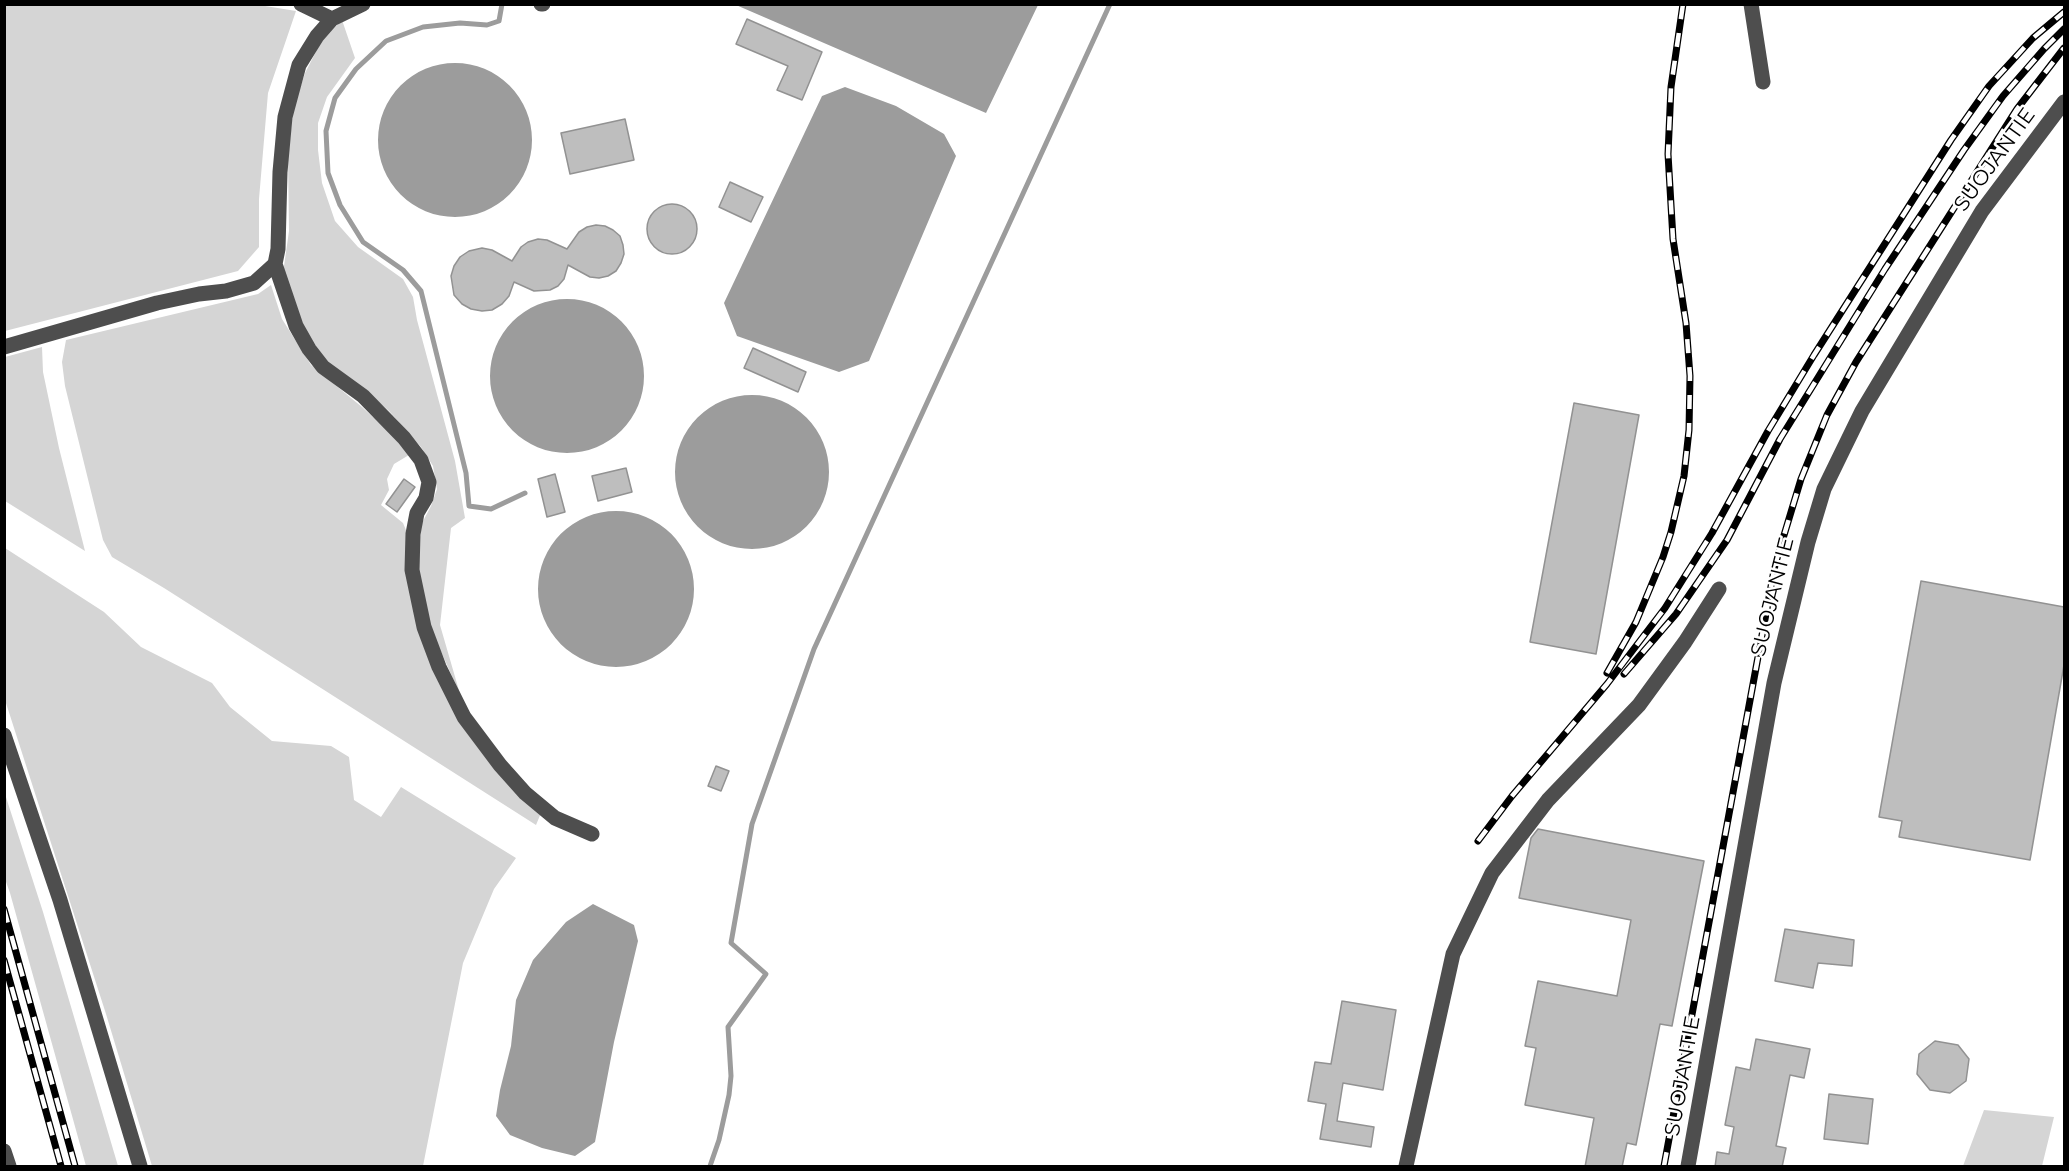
<!DOCTYPE html>
<html>
<head>
<meta charset="utf-8">
<style>
	body { margin:0 }
	#map { position:relative; width:2069px; height:1171px; overflow:hidden; background:#fff; font-family:Montserrat,sans-serif }
	canvas { display:block }
	.frame { position:absolute; inset:0; border:6px solid #000; pointer-events:none }
</style>
</head>
<body>
<div id="map">
<canvas width="2069" height="1171"></canvas>
<div class="frame"></div>
</div>
<script>
const c = document.querySelector('canvas').getContext('2d');
c.lineJoin = 'round';
function fill(path, color) { c.fillStyle = color; c.fill(path, 'evenodd'); }
const poly = rows => new Path2D(rows.map(r => 'M' + r).join(''));
function stroke(path, color, width, dash) { c.strokeStyle = color; c.lineWidth = width; c.lineCap = dash ? 'butt' : 'round'; c.setLineDash(dash || []); c.stroke(path); }
function write(font, color, halo, rows, align = 'center') {
  c.font = font + ' Montserrat,sans-serif'; c.lineWidth = 5; c.setLineDash([]); c.textBaseline = 'middle'; c.strokeStyle = halo; c.fillStyle = color; for (const [text, x, y, turn = 0] of rows) {
    c.save(); c.translate(x, y); c.rotate((+turn || 0) * Math.PI / 180); c.textAlign = isNaN(turn) ? turn : align; if (halo) c.strokeText(text, 0, 0); c.fillText(text, 0, 0); c.restore();
  }
}
fill(poly([
	[259,5,296,11,268,93,259,199,259,247,238,271,5,331,5,5],
	[342,20,355,58,327,97,318,123,318,150,322,183,335,221,358,247,403,279,413,297,417,320,455,461,465,518,451,528,440,625,460,694,434,636,425,605,419,571,419,544,422,523,431,506,437,489,433,466,421,447,389,411,364,389,327,364,310,345,283,273,289,231,288,160,293,110,305,73,321,42],
	[271,285,282,319,311,365,362,407,390,433,409,455,394,464,387,479,389,490,381,505,403,523,408,535,439,683,541,813,536,825,164,588,112,557,103,540,65,386,62,362,66,340,258,294],
	[42,347,43,372,59,448,85,551,5,501,5,357],
	[5,548,104,612,141,647,212,683,230,707,272,741,331,746,349,757,354,800,381,817,401,787,516,858,494,889,463,963,423,1166,152,1166,106,1014,5,700],
	[5,794,43,912,118,1166,86,1166,10,893,5,879],
	[1984,1110,2054,1117,2042,1166,1963,1166]
]), '#d5d5d5');
fill(poly([
	[736,5,1038,5,986,113],
	'378 140a77 77 0 1 1 154 0a77 77 0 1 1-154 0Z',
	[845,87,896,106,944,134,956,156,869,361,839,372,737,336,724,303,822,96],
	'490 376a77 77 0 1 1 154 0a77 77 0 1 1-154 0Z',
	'675 472a77 77 0 1 1 154 0a77 77 0 1 1-154 0Z',
	'538 589a78 78 0 1 1 156 0a78 78 0 1 1-156 0Z',
	[593,904,634,925,638,941,614,1042,595,1142,575,1156,542,1148,510,1135,496,1116,500,1090,511,1046,516,1000,533,960,566,922]
]), '#9c9c9c');
stroke(poly([
	[502,4,499,21,487,25,460,23,423,27,386,41,356,69,335,98,326,131,328,173,340,205,363,242,403,270,421,291,466,473,469,506,491,509,525,493],
	[710,1166,719,1140,729,1095,731,1076,728,1027,766,974,731,943,752,824,814,649,1110,4]
]), '#9c9c9c', 5);
const building = poly([
	[747,19,822,52,802,100,777,90,788,66,736,44,747,19],
	[625,119,634,160,570,174,561,133,625,119],
	[730,182,763,197,751,222,719,207,730,182],
	'647 229a25 25 0 1 1 50 0a25 25 0 1 1-50 0Z',
	[596,225,605,226,613,230,620,236,623,245,624,254,621,263,616,271,608,276,599,278,590,277,568,265,564,279,558,286,550,290,534,291,514,282,509,296,502,304,492,310,482,311,471,309,462,304,454,295,451,276,454,266,460,257,469,251,482,248,492,250,512,261,521,247,528,242,538,239,547,240,567,249,579,232,587,227,596,225],
	[753,348,806,372,798,392,744,368,753,348],
	[1574,403,1639,415,1596,654,1530,642,1574,403],
	[626,468,632,492,598,501,592,476,626,468],
	[555,474,565,512,547,517,538,479,555,474],
	[404,479,415,487,397,512,386,504,404,479],
	[1921,581,2064,607,2064,665,2030,860,1899,837,1902,821,1879,817,1921,581],
	[716,766,729,771,721,791,708,786,716,766],
	[1538,829,1704,861,1672,1026,1660,1024,1636,1145,1627,1143,1622,1167,1585,1167,1594,1118,1525,1105,1536,1048,1525,1046,1538,981,1617,996,1631,920,1519,898,1531,838,1538,829],
	[1785,929,1854,940,1852,966,1818,963,1813,988,1775,981,1785,929],
	[1342,1001,1396,1010,1383,1090,1343,1083,1337,1121,1374,1127,1371,1147,1320,1139,1326,1104,1308,1101,1315,1062,1331,1064,1342,1001],
	[1756,1039,1810,1049,1804,1078,1790,1075,1776,1146,1786,1148,1782,1167,1715,1167,1717,1152,1729,1154,1734,1127,1725,1125,1736,1067,1750,1070,1756,1039],
	[1935,1041,1958,1045,1969,1059,1966,1081,1950,1093,1930,1090,1917,1074,1919,1054,1935,1041],
	[1829,1094,1873,1099,1868,1144,1824,1139,1829,1094]
]);
fill(building, '#bebebe');
stroke(building, '#929292', 1.5);
stroke(poly([
	[301,4,332,19],
	[541,4,543,4],
	[1751,4,1763,82],
	[275,264,296,326,309,349,323,367,363,396,404,438,421,460,429,482,426,498,417,513,413,534,412,570,424,627,439,667,464,717,500,765,525,793,555,818,592,834],
	[4,347,157,303,199,294,226,291,254,283,275,264,278,249,280,172,285,117,299,65,317,36,332,19,363,4],
	[4,735,60,900,140,1166],
	[4,1151,9,1166],
	[1406,1166,1453,954,1492,873,1548,800,1639,705,1685,642,1719,589],
	[1688,1166,1774,683,1808,542,1824,489,1862,411,1982,211,2064,102]
]), '#4e4e4e', 15);
const rail = poly([
	[1607,673,1636,622,1663,557,1671,532,1684,476,1689,430,1690,376,1686,323,1673,239,1668,154,1671,87,1683,4],
	[1624,674,1676,614,1727,540,1780,439,1885,269,1964,150,2003,96,2044,49,2064,29],
	[1478,841,1512,796,1607,684,1665,608,1712,533,1768,431,1814,355,1951,140,1989,86,2033,38,2064,12],
	[4,909,75,1166],
	[4,960,61,1166],
	[1664,1166,1775,565,1801,479,1827,415,1856,362,2017,109,2064,48]
]);
stroke(rail, '#000', 7);
stroke(rail, '#fff', 4.5, [14]);
write('21px', '#000', '#fff', [
	["SUOJANTIE",1995,160,-54],
	["SUOJANTIE",1773,597,-76],
	["SUOJANTIE",1683,1076,-80]
]);
</script>
</body>
</html>
